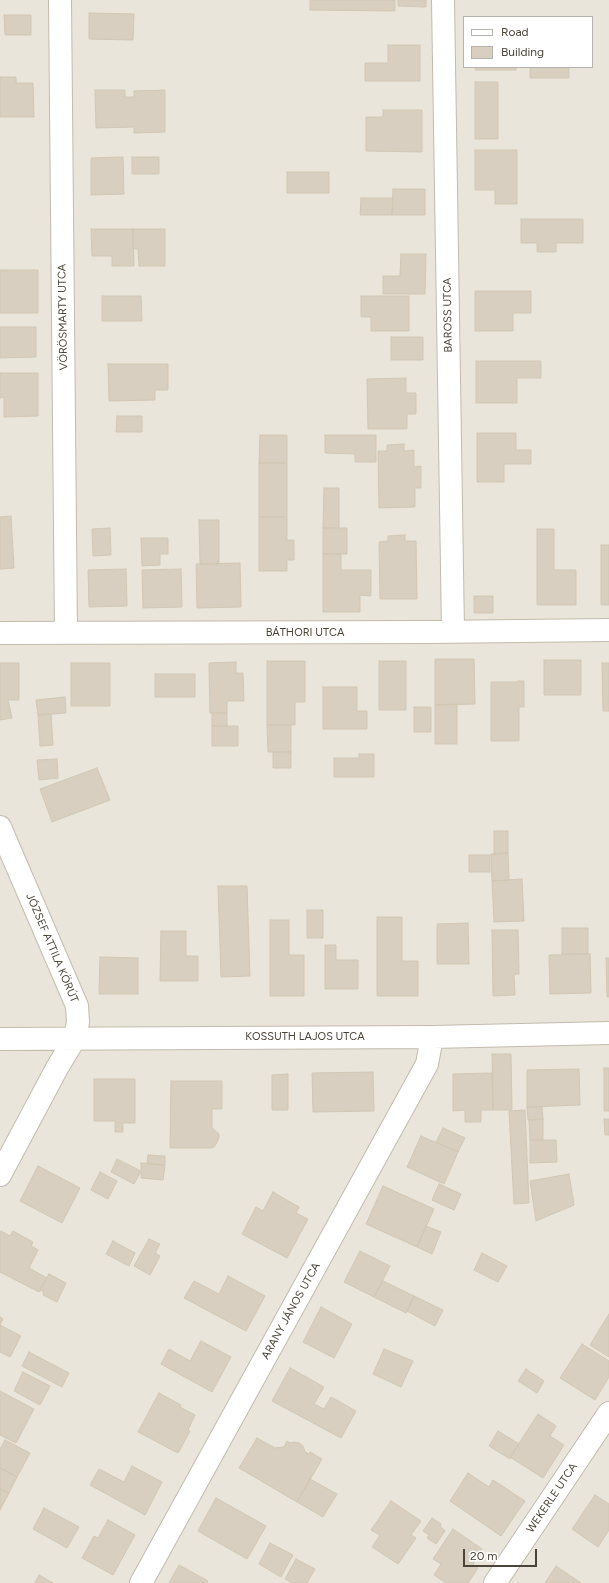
<!DOCTYPE html>
<html>
<head>
<meta charset="utf-8">
<style>
	body { margin:0 }
	#map { position:relative; width:609px; height:1583px; overflow:hidden; background:#f6f3ec; font-family:Figtree,sans-serif }
	canvas { display:block }
	.legend { position:absolute; left:463px; top:16px; width:130px; height:52px; box-sizing:border-box; background:#fff; border:1px solid #b7b4b0; margin:0; padding:5px 7px; list-style:none; font-size:12px; color:#4b4439 }
	.legend li { display:flex; align-items:center; gap:8px; height:20px }
	.legend b { width:20px; border:1px solid #b7b4b0 }
	.scale { position:absolute; left:463px; top:1549px; width:74px; height:18px; box-sizing:border-box; border:2px solid #4b4439; border-top:0; padding-left:5px; font-size:12px; line-height:14px; white-space:nowrap; color:#4b4439; -webkit-text-stroke:3px #fff; paint-order:stroke }
</style>
</head>
<body>
<div id="map">
<canvas width="609" height="1583"></canvas>
<ul class="legend">
<li><b style="height:5px;background:#fff"></b>Road</li>
<li><b style="height:11px;background:#d8cfc1"></b>Building</li>
</ul>
<div class="scale">20 m</div>
</div>
<script>
const c = document.querySelector('canvas').getContext('2d');
c.lineJoin = 'round';
function fill(path, color) { c.fillStyle = color; c.fill(path, 'evenodd'); }
const poly = rows => new Path2D(rows.map(r => 'M' + r).join(''));
function stroke(path, color, width, dash) { c.strokeStyle = color; c.lineWidth = width; c.lineCap = dash ? 'butt' : 'round'; c.setLineDash(dash || []); c.stroke(path); }
function write(font, color, halo, rows, align = 'center') {
  c.font = font + ' Figtree,sans-serif'; c.lineWidth = 3; c.setLineDash([]); c.textBaseline = 'middle'; c.strokeStyle = halo; c.fillStyle = color; for (const [text, x, y, turn = 0] of rows) {
    c.save(); c.translate(x, y); c.rotate((+turn || 0) * Math.PI / 180); c.textAlign = isNaN(turn) ? turn : align; if (halo) c.strokeText(text, 0, 0); c.fillText(text, 0, 0); c.restore();
  }
}
fill(poly([
	[0,0,609,0,609,1583,0,1583],
	[464,17,592,17,592,67,464,67]
]), '#eae5da');
const building = poly([
	[310,0,395,0,395,11,310,10,310,0],
	[398,0,426,0,426,7,398,6,398,0],
	[89,13,134,14,133,40,89,39,89,13],
	[4,15,31,15,31,35,5,35,4,15],
	[388,45,420,45,420,81,365,81,365,63,388,63,388,45],
	[475,67,516,67,516,70,475,70,475,67],
	[530,67,569,67,569,78,530,78,530,67],
	[0,77,16,77,16,83,33,83,34,117,0,117,0,77],
	[475,82,498,82,498,139,475,139,475,82],
	[95,90,125,90,125,97,134,97,134,91,165,90,165,132,134,133,134,127,96,128,95,90],
	[383,110,422,110,422,152,366,151,366,117,383,117,383,110],
	[475,150,517,150,517,204,495,204,495,190,475,190,475,150],
	[123,157,124,194,91,195,91,158,123,157],
	[132,157,159,157,159,174,132,174,132,157],
	[287,172,329,172,329,193,287,193,287,172],
	[393,189,425,189,425,215,392,215,393,189],
	[361,198,393,198,392,215,360,215,361,198],
	[521,219,583,219,583,243,556,243,556,252,537,252,537,243,521,243,521,219],
	[91,229,133,229,134,266,112,266,112,256,92,256,91,229],
	[133,229,165,229,165,266,139,266,138,249,133,249,133,229],
	[401,254,426,254,425,294,383,294,383,276,400,276,401,254],
	[0,270,38,270,38,313,0,313,0,270],
	[475,291,531,291,531,313,513,313,513,331,475,331,475,291],
	[102,296,141,296,142,321,102,321,102,296],
	[361,296,409,296,409,331,371,331,371,317,361,317,361,296],
	[0,327,36,327,36,357,0,358,0,327],
	[391,337,423,337,423,360,391,360,391,337],
	[476,361,541,361,541,378,517,378,517,403,476,403,476,361],
	[108,364,168,364,168,390,155,390,155,400,109,401,108,364],
	[0,373,38,373,38,416,4,417,4,397,0,398,0,373],
	[406,378,406,393,416,393,416,414,407,414,407,429,368,429,367,379,406,378],
	[117,416,142,416,142,432,116,432,117,416],
	[477,433,516,433,516,450,531,450,531,464,504,464,504,482,477,482,477,433],
	[260,435,287,435,287,463,259,463,260,435],
	[325,435,376,435,376,462,355,462,355,454,325,453,325,435],
	[404,444,404,451,414,450,414,467,421,466,421,488,415,488,415,507,379,508,378,451,387,451,387,445,404,444],
	[259,463,287,463,287,517,259,517,259,463],
	[324,488,339,488,339,528,323,528,324,488],
	[11,516,14,568,0,569,0,517,11,516],
	[259,517,287,517,287,540,294,540,294,560,287,560,287,571,259,571,259,517],
	[199,520,219,520,219,564,200,564,199,520],
	[110,528,111,555,93,556,92,529,110,528],
	[323,528,347,528,347,554,323,554,323,528],
	[537,529,554,529,554,570,576,570,576,605,537,605,537,529],
	[405,535,405,541,416,541,417,599,380,599,379,542,388,541,388,536,405,535],
	[141,538,168,538,168,554,160,554,160,565,142,566,141,538],
	[601,545,609,545,609,605,601,605,601,545],
	[323,554,341,554,341,570,371,570,371,596,360,595,360,612,323,612,323,554],
	[240,563,241,607,197,608,196,564,240,563],
	[126,569,127,606,89,607,88,570,126,569],
	[181,569,182,607,143,608,142,570,181,569],
	[474,596,493,596,493,613,474,613,474,596],
	[435,659,474,659,475,704,435,705,435,659],
	[544,660,581,660,581,695,544,695,544,660],
	[267,661,305,661,305,702,295,702,295,725,267,725,267,661],
	[379,661,406,661,406,710,379,710,379,661],
	[236,662,236,673,243,673,244,701,227,701,227,713,210,713,209,663,236,662],
	[0,663,19,663,19,700,8,700,12,718,0,720,0,663],
	[71,663,110,663,110,706,71,706,71,663],
	[602,663,609,663,609,711,603,711,602,663],
	[155,674,195,674,195,697,155,697,155,674],
	[518,681,524,681,524,707,519,707,519,741,491,741,491,682,518,682,518,681],
	[323,687,357,687,357,711,367,711,367,729,323,729,323,687],
	[65,697,66,713,38,715,36,700,65,697],
	[457,704,457,744,435,744,435,705,457,704],
	[414,707,431,707,431,732,414,732,414,707],
	[212,713,227,713,227,726,212,726,212,713],
	[51,714,53,745,40,746,38,715,51,714],
	[267,725,291,725,291,752,268,752,267,725],
	[212,726,238,726,238,746,212,746,212,726],
	[273,752,291,752,291,768,273,768,273,752],
	[359,754,374,754,374,777,334,777,334,758,359,758,359,754],
	[57,759,58,778,39,780,37,760,57,759],
	[97,768,110,800,52,822,40,789,97,768],
	[494,831,508,831,508,853,494,854,494,831],
	[508,853,509,880,492,881,491,854,508,853],
	[469,855,490,855,490,872,469,872,469,855],
	[522,879,524,921,494,922,492,881,522,879],
	[218,886,247,886,250,976,221,977,218,886],
	[307,910,323,910,323,938,307,938,307,910],
	[377,917,402,917,402,961,418,961,418,996,377,996,377,917],
	[270,920,289,920,289,955,304,955,304,996,270,996,270,920],
	[468,923,469,964,437,964,437,924,468,923],
	[562,928,588,928,588,954,562,954,562,928],
	[492,930,518,930,519,974,514,974,515,995,493,996,492,930],
	[161,931,186,931,186,956,198,956,198,981,160,981,161,931],
	[325,945,336,945,336,960,358,960,358,989,325,989,325,945],
	[590,954,591,993,550,994,549,955,590,954],
	[100,957,138,958,138,994,99,994,100,957],
	[606,958,609,958,609,997,607,997,606,958],
	[492,1054,511,1054,512,1110,493,1110,492,1054],
	[604,1068,609,1068,609,1111,604,1111,604,1068],
	[579,1069,580,1105,527,1107,527,1070,579,1069],
	[373,1072,374,1111,313,1112,312,1073,373,1072],
	[492,1073,493,1110,481,1110,481,1122,465,1122,465,1110,453,1111,453,1074,492,1073],
	[288,1074,288,1110,272,1110,272,1075,288,1074],
	[94,1079,135,1079,135,1123,123,1123,123,1132,115,1132,115,1121,94,1121,94,1079],
	[171,1081,222,1081,222,1109,212,1109,212,1128,219,1134,219,1138,215,1146,212,1148,170,1148,171,1081],
	[527,1107,542,1107,543,1119,528,1120,527,1107],
	[525,1110,529,1203,514,1204,509,1111,525,1110],
	[543,1119,543,1140,530,1140,529,1120,543,1119],
	[604,1119,609,1119,609,1135,605,1135,604,1119],
	[443,1128,465,1138,458,1152,436,1142,443,1128],
	[421,1136,458,1152,444,1184,407,1167,421,1136],
	[530,1140,556,1140,557,1162,530,1163,530,1140],
	[148,1155,165,1156,165,1165,147,1164,148,1155],
	[117,1159,141,1171,134,1184,111,1172,117,1159],
	[141,1163,165,1165,163,1180,141,1178,141,1163],
	[38,1166,80,1188,62,1223,20,1201,38,1166],
	[100,1172,117,1181,108,1199,91,1190,100,1172],
	[569,1174,574,1205,536,1221,530,1181,569,1174],
	[439,1184,461,1194,454,1210,432,1200,439,1184],
	[383,1186,434,1209,417,1247,366,1224,383,1186],
	[273,1192,299,1207,296,1213,308,1219,287,1258,242,1234,256,1207,263,1211,273,1192],
	[426,1226,441,1232,432,1254,417,1247,426,1226],
	[1,1231,10,1236,13,1231,33,1242,31,1246,38,1250,29,1268,47,1278,39,1292,0,1272,0,1233,1,1231],
	[149,1239,160,1244,155,1253,160,1256,150,1275,134,1266,149,1239],
	[113,1241,135,1253,129,1266,106,1254,113,1241],
	[360,1251,390,1266,374,1297,344,1282,360,1251],
	[482,1253,507,1266,498,1282,474,1270,482,1253],
	[49,1274,66,1283,57,1302,43,1295,44,1292,40,1290,49,1274],
	[228,1276,265,1296,246,1331,184,1298,194,1281,219,1294,228,1276],
	[383,1281,414,1296,406,1313,374,1297,383,1281],
	[414,1296,443,1310,435,1326,407,1311,414,1296],
	[321,1307,352,1324,334,1358,303,1342,321,1307],
	[609,1314,609,1357,590,1345,609,1314],
	[0,1317,3,1319,0,1325,21,1336,10,1357,0,1352,0,1317],
	[201,1341,231,1357,212,1392,161,1364,169,1349,190,1361,201,1341],
	[582,1344,609,1361,609,1377,595,1400,560,1378,582,1344],
	[384,1349,413,1361,401,1387,373,1374,384,1349],
	[29,1352,69,1373,62,1387,22,1366,29,1352],
	[290,1368,324,1387,314,1404,324,1409,331,1397,356,1411,341,1438,272,1401,290,1368],
	[526,1369,544,1381,537,1393,518,1381,526,1369],
	[23,1372,50,1386,40,1405,14,1391,23,1372],
	[0,1391,34,1409,16,1443,0,1435,0,1391],
	[159,1393,181,1405,180,1407,195,1415,188,1430,190,1431,178,1453,138,1432,159,1393],
	[538,1414,556,1426,550,1436,564,1445,543,1478,510,1457,538,1414],
	[498,1431,519,1444,510,1459,489,1446,498,1431],
	[257,1438,275,1448,284,1447,287,1441,290,1443,294,1442,299,1443,303,1446,305,1452,309,1454,310,1452,322,1459,297,1502,239,1468,257,1438],
	[5,1440,30,1453,17,1477,0,1468,0,1449,5,1440],
	[132,1466,162,1482,145,1515,90,1485,99,1469,124,1482,132,1466],
	[0,1468,17,1477,9,1493,0,1489,0,1468],
	[468,1473,489,1487,493,1480,525,1501,501,1536,450,1501,468,1473],
	[310,1479,337,1494,323,1517,297,1502,310,1479],
	[0,1489,9,1493,0,1510,0,1489],
	[595,1495,609,1504,609,1530,598,1547,572,1529,595,1495],
	[216,1498,266,1526,247,1559,198,1531,216,1498],
	[391,1501,421,1521,411,1535,416,1538,398,1564,372,1547,380,1535,371,1530,391,1501],
	[44,1508,79,1527,67,1548,33,1529,44,1508],
	[432,1518,441,1524,440,1526,445,1531,436,1544,427,1538,429,1535,423,1531,432,1518],
	[108,1520,135,1535,113,1575,82,1558,94,1536,98,1538,108,1520],
	[453,1529,482,1549,473,1564,478,1568,468,1583,446,1583,434,1575,441,1564,433,1559,453,1529],
	[270,1543,293,1555,281,1577,259,1564,270,1543],
	[296,1559,315,1569,307,1583,292,1583,285,1579,296,1559],
	[179,1565,208,1581,207,1583,169,1583,179,1565],
	[556,1566,581,1583,545,1583,556,1566],
	[39,1575,53,1583,35,1583,39,1575]
]);
fill(building, '#d8cfc1');
stroke(building, '#d3c7b4', 1);
const street = poly([
	[60,0,66,633],
	[443,0,453,631],
	[0,633,430,632,609,630],
	[0,827,77,1006,78,1022,75,1038,57,1068,0,1175],
	[0,1039,432,1037,609,1033],
	[141,1583,427,1064,432,1037],
	[495,1583,609,1413]
]);
stroke(street, '#c2bbae', 24);
stroke(street, '#fff', 22);
write('11px', '#4b4439', '#fff', [
	["BAROSS UTCA",448,315,-91],
	["VÖRÖSMARTY UTCA",63,317,-91],
	["BÁTHORI UTCA",305,633],
	["JÓZSEF ATTILA KÖRÚT",52,948,67],
	["KOSSUTH LAJOS UTCA",305,1037],
	["ARANY JÁNOS UTCA",291,1311,-61],
	["WEKERLE UTCA",552,1498,-56]
]);
</script>
</body>
</html>
